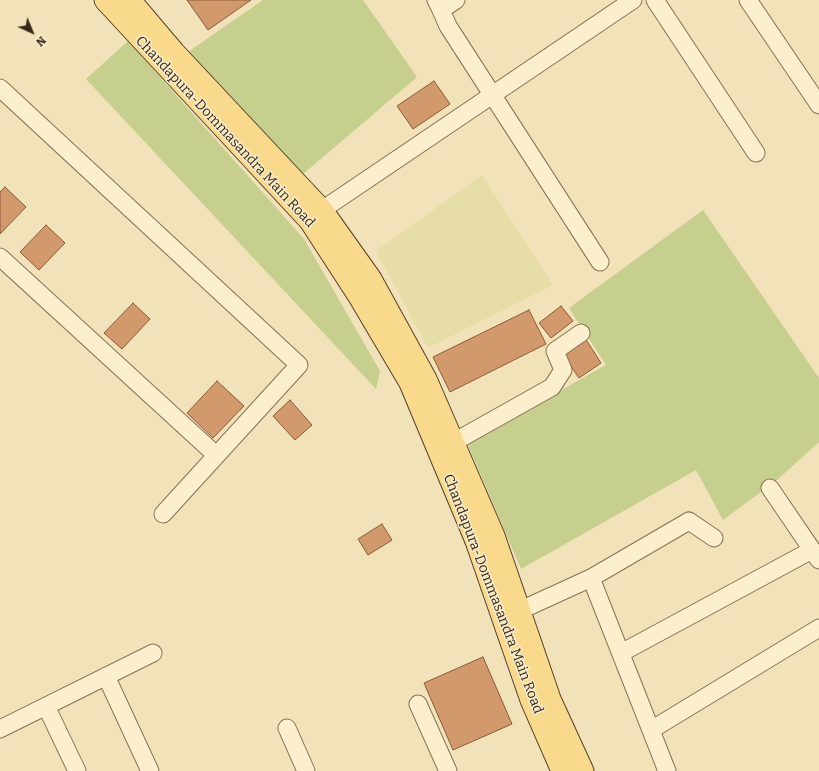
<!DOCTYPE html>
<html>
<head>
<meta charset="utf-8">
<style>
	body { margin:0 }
	#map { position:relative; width:819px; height:771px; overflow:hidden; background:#f1e2ba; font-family:Bitter,serif }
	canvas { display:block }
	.north { position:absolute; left:12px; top:12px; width:40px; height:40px; -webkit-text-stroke:3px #f8ecca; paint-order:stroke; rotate:136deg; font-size:11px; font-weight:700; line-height:16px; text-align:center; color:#362819 }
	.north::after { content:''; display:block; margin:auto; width:14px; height:18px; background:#362819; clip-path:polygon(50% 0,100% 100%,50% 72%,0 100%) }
</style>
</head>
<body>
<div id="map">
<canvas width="819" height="771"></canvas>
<div class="north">N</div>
</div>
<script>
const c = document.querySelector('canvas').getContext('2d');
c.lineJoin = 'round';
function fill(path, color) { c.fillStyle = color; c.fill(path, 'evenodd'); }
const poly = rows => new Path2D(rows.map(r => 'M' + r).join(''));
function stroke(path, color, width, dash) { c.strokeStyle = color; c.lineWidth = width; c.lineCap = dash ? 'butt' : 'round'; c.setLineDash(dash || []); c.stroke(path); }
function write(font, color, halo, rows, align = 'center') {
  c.font = font + ' Bitter,serif'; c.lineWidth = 3; c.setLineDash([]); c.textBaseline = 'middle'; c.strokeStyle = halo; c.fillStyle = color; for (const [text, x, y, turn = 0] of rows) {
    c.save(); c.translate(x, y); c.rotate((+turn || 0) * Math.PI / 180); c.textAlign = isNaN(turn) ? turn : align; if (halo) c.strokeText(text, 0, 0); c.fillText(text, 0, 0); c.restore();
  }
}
fill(poly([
	[482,175,553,285,428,348,376,251]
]), '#e7dea7');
fill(poly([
	[263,0,363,0,417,77,302,175,188,52],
	[128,41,304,239,380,371,376,389,86,79],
	[703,210,819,378,819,442,777,480,723,520,696,470,521,569,467,443,606,365,569,308]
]), '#c6cf8e');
const building = poly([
	[187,0,251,0,208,30,187,0],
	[434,81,450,104,413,129,397,106,434,81],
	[5,187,26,207,0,234,0,192,5,187],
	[46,225,65,243,39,270,20,252,46,225],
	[133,303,150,319,122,349,104,333,133,303],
	[561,306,573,321,551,338,539,323,561,306],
	[529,310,546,344,450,392,433,357,529,310],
	[585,338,601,363,579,378,562,353,585,338],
	[217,381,244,406,213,438,187,413,217,381],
	[290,400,312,425,295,440,273,416,290,400],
	[382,524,392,540,368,555,358,539,382,524],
	[483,657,512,724,453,750,424,683,483,657]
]);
fill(building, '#d2996c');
stroke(building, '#8a5a37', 1);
const minor = poly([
	[436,0,441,10,448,26,600,262],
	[655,0,756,153],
	[748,0,819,105],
	[441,10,456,0],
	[0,88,299,365,163,514],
	[313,219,322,210,633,0],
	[0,257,216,455],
	[454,442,552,387,563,370,555,351,581,333],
	[770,488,819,560],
	[591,578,667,771],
	[508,616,591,578,689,521,714,538],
	[621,653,812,550],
	[106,676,150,771],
	[418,704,448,771],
	[46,706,77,771],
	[287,728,306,771],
	[0,729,153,653],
	[651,730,819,628]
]);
const major = poly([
	[105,0,310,221,358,295,410,383,476,541,531,700,562,771],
	[130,0,174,52,322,210,371,279,426,379,494,536,550,699,583,771]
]);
stroke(minor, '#897153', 19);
stroke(major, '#553f28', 23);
stroke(minor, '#fcefcd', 17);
stroke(major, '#f9da8d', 21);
write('14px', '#362819', '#f8ecca', [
	["Chandapura-Dommasandra Main Road",225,132,47],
	["Chandapura-Dommasandra Main Road",493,594,69]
]);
</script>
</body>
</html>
